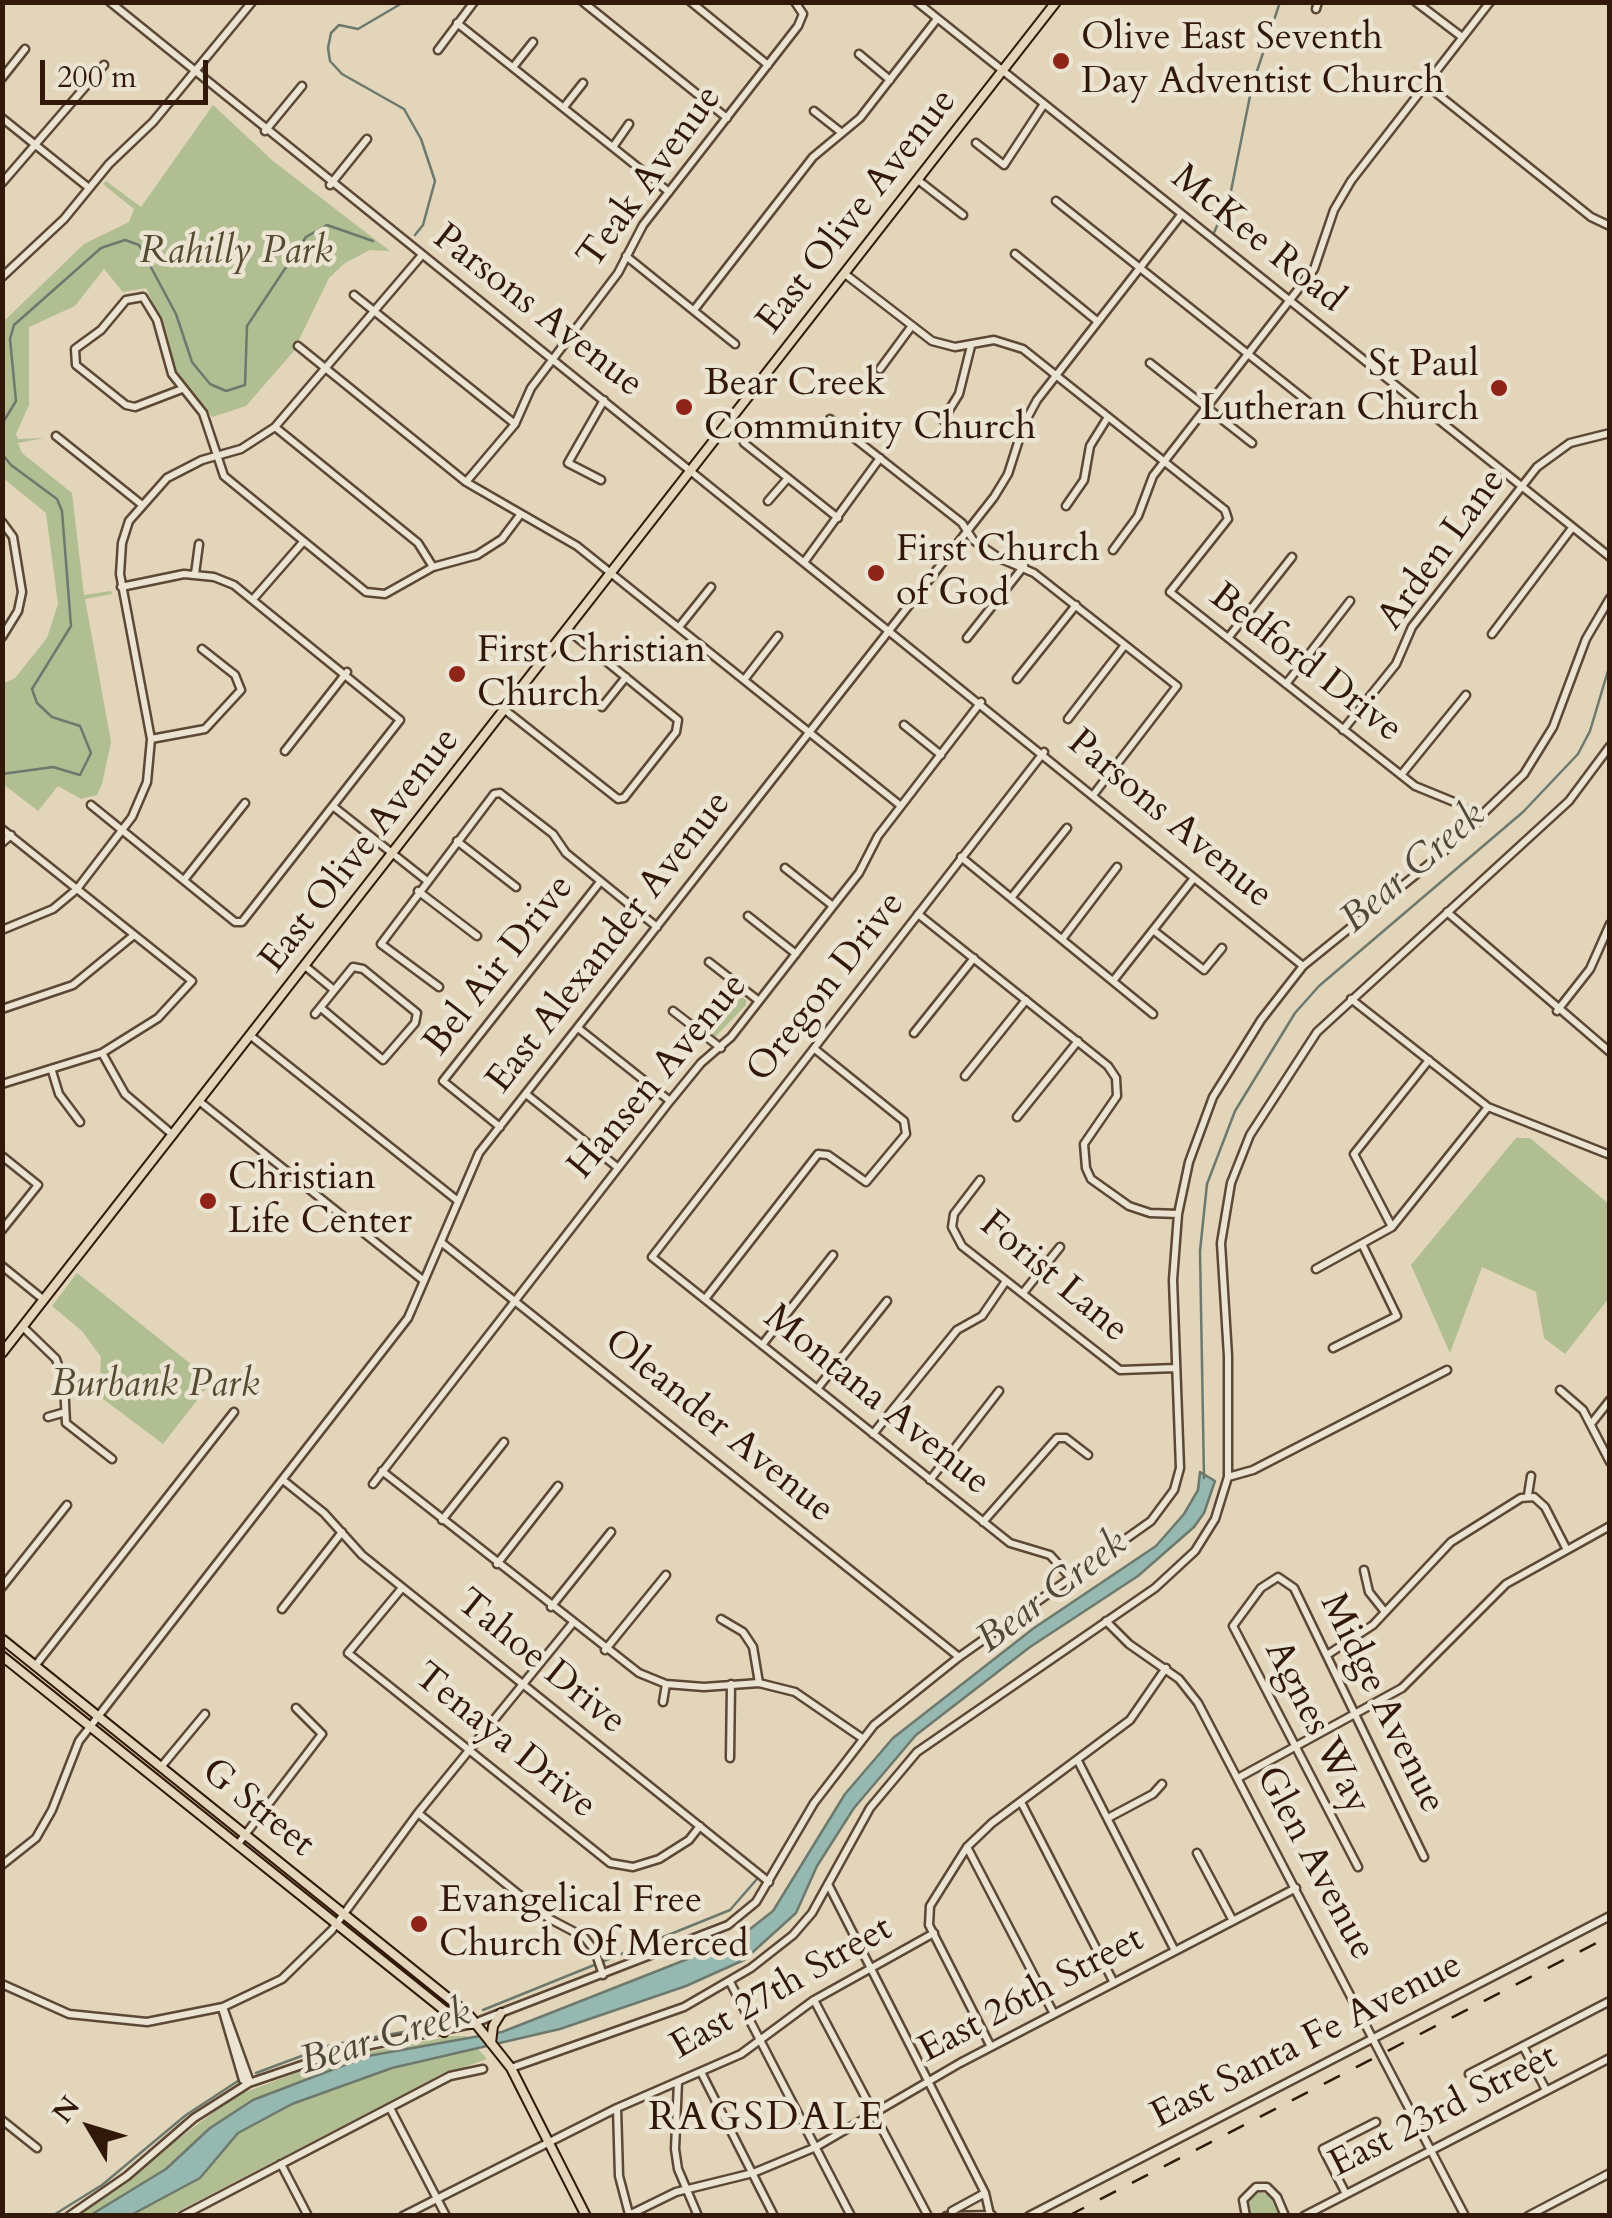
<!DOCTYPE html>
<html>
<head>
<meta charset="utf-8">
<style>
	body { margin:0 }
	#map { position:relative; width:1612px; height:2218px; overflow:hidden; background:#e2d5ba; font-family:Cardo,serif }
	canvas { display:block }
	.frame { position:absolute; inset:0; border:5px solid #311809; pointer-events:none }
	.north { position:absolute; left:40px; top:2078px; width:100px; height:100px; -webkit-text-stroke:8px #ece4d2; paint-order:stroke; rotate:308deg; font-size:28px; font-weight:700; line-height:40px; text-align:center; color:#311809 }
	.north::after { content:''; display:block; margin:auto; width:35px; height:45px; background:#311809; clip-path:polygon(50% 0,100% 100%,50% 72%,0 100%) }
	.scale { position:absolute; left:40px; top:60px; width:168px; height:45px; box-sizing:border-box; border:5px solid #311809; border-top:0; padding-left:12px; font-size:30px; line-height:35px; white-space:nowrap; color:#311809; -webkit-text-stroke:8px #ece4d2; paint-order:stroke }
</style>
</head>
<body>
<div id="map">
<canvas width="1612" height="2218"></canvas>
<div class="frame"></div>
<div class="north">N</div>
<div class="scale">200 m</div>
</div>
<script>
const c = document.querySelector('canvas').getContext('2d');
c.lineJoin = 'round';
function fill(path, color) { c.fillStyle = color; c.fill(path, 'evenodd'); }
const poly = rows => new Path2D(rows.map(r => 'M' + r).join(''));
function stroke(path, color, width, dash) { c.strokeStyle = color; c.lineWidth = width; c.lineCap = dash ? 'butt' : 'round'; c.setLineDash(dash || []); c.stroke(path); }
function write(font, color, halo, rows, align = 'center') {
  c.font = font + ' Cardo,serif'; c.lineWidth = 9; c.setLineDash([]); c.textBaseline = 'middle'; c.strokeStyle = halo; c.fillStyle = color; for (const [text, x, y, turn = 0] of rows) {
    c.save(); c.translate(x, y); c.rotate((+turn || 0) * Math.PI / 180); c.textAlign = isNaN(turn) ? turn : align; if (halo) c.strokeText(text, 0, 0); c.fillText(text, 0, 0); c.restore();
  }
}
fill(poly([
	[213,105,273,161,390,251,370,250,345,263,329,278,293,352,246,406,212,417,175,371,167,335,146,288,123,292,104,269,75,306,29,327,29,405,16,434,18,439,44,438,18,443,22,453,72,493,84,595,111,591,112,594,85,599,111,742,102,784,97,795,81,799,58,786,38,811,3,784,2,684,15,678,47,638,58,604,46,513,3,478,3,322,84,244,129,222,134,209,103,184,106,181,141,207],
	[737,993,746,1000,746,1005,715,1037,708,1032],
	[1516,1138,1530,1138,1609,1204,1609,1298,1565,1354,1544,1338,1536,1292,1482,1267,1450,1353,1411,1265],
	[77,1273,212,1381,163,1444,99,1396,101,1357,82,1331,52,1306],
	[452,2036,466,2036,487,2059,442,2075,171,2215,77,2216,235,2096,336,2058],
	[1260,2192,1270,2196,1279,2215,1249,2215,1246,2202]
]), '#b0be92');
const water = poly([
	[1200,1472,1215,1481,1204,1513,1194,1527,1138,1576,1030,1647,916,1735,854,1808,817,1866,796,1913,744,1960,686,1986,560,2029,392,2068,292,2104,238,2133,200,2178,131,2215,89,2216,166,2169,210,2128,253,2100,368,2056,502,2032,736,1940,773,1911,845,1794,893,1738,1034,1628,1156,1546,1184,1514,1198,1490,1200,1472]
]);
fill(water, '#95b9b0');
stroke(water, '#6d796d', 2.5);
stroke(poly([
	[404,2,358,29,339,25,331,33,328,48,330,61,342,74,404,109,421,139,435,181,423,225,415,235],
	[1213,235,1230,196,1252,86,1280,2],
	[2,424,16,401,10,339,14,325,101,248,125,240,139,245,176,314,192,362,210,384,226,391,245,385,247,326,306,237,327,225,373,241],
	[2,454,11,465,57,499,62,511,71,626,32,689,37,703,52,717,80,726,91,753,80,775,53,767,2,774],
	[1204,1478,1200,1251,1207,1184,1235,1111,1295,1013,1319,986,1523,812,1578,754,1590,731,1610,664],
	[483,2010,730,1910,757,1879],
	[256,2073,331,2045,431,2027],
	[52,2216,102,2185,186,2115,238,2081]
]), '#6d796d', 2.5);
const minor = poly([
	[110,2,1303,966],
	[583,2,727,118],
	[691,2,768,65],
	[917,2,1610,557],
	[1416,2,1462,37],
	[1316,9,1318,2],
	[457,23,669,192],
	[438,50,474,2],
	[859,54,890,80],
	[514,66,533,42],
	[2,78,25,49],
	[1425,84,1591,217,1610,226],
	[564,107,583,83],
	[814,111,842,133],
	[2,118,89,188],
	[265,131,302,86],
	[976,143,1004,165,1044,104],
	[613,147,629,124],
	[918,180,963,215],
	[2,183,104,65],
	[330,185,367,139],
	[1056,201,1312,405],
	[1015,254,1097,321],
	[626,256,735,344],
	[845,274,932,341,955,347,994,340,1023,349,1225,510,1228,519,1170,592,1415,786,1459,804,1478,822],
	[2,277,64,219,109,164,153,122,252,2],
	[354,295,515,424],
	[694,310,813,157,860,118,937,19],
	[298,346,466,482,577,546,901,806],
	[1150,363,1252,443],
	[880,369,911,327],
	[182,389,135,407,126,405,76,365,75,349,101,330,126,300,143,297,157,320,172,374,203,413,224,476,366,592,385,594,433,567,477,555,502,539,520,515],
	[830,419,962,523,973,540,999,558,1034,573,1177,686,1094,794],
	[943,420,959,394,971,346],
	[275,427,418,543,433,567],
	[56,436,141,504],
	[744,443,838,518],
	[601,480,568,463,604,400],
	[466,482,515,424,531,388,618,273,643,225,798,26,803,14,795,2],
	[768,501,788,478],
	[1066,506,1084,480,1090,446,1108,417],
	[2,522,13,537,22,592,18,611,2,637],
	[1113,550,1138,516,1153,476,1314,269,1334,210,1351,181,1490,2],
	[805,561,880,458],
	[195,574,199,544],
	[255,597,303,542],
	[679,627,711,587],
	[1492,634,1572,528],
	[967,638,1024,566],
	[1228,638,1292,557],
	[1017,679,1076,605],
	[744,680,778,636],
	[1286,684,1350,601],
	[602,707,626,677],
	[505,710,618,799,624,798,676,732,678,720,568,630],
	[1068,719,1125,645],
	[904,725,941,755],
	[1343,730,1396,664,1412,627,1537,467,1570,443,1610,433],
	[151,739,205,729,241,690,235,675,202,649],
	[285,751,347,672],
	[1044,752,652,1257,1010,1543,1050,1555,1070,1577],
	[1401,775,1466,695],
	[91,805,235,922,242,922,400,720,234,585,214,577,184,574,121,587],
	[334,807,426,880],
	[2,829,192,981,158,1018,102,1053,2,1084],
	[457,841,516,887],
	[2,843,11,835],
	[961,857,1153,1014],
	[785,868,833,906],
	[184,880,245,803],
	[418,891,477,936],
	[1011,898,1067,828],
	[1447,912,1610,1052],
	[918,914,1108,1066,1116,1078,1117,1096,1084,1144,1086,1168,1091,1179,1129,1206,1150,1213,1178,1214],
	[748,916,796,954],
	[2,930,53,909,77,889,132,817,147,782,151,739,120,574,122,543,129,521,167,478,202,460,241,449,275,427,422,255],
	[1153,930,1204,970,1222,948],
	[1063,938,1117,867],
	[709,962,759,1001],
	[305,966,334,990],
	[1113,981,1194,878],
	[439,987,381,944,494,794,500,793,553,834,566,853,657,927],
	[1351,999,1488,1107,1610,1155],
	[2,1009,73,985,134,935],
	[673,1011,721,1048],
	[1557,1011,1590,969,1610,924],
	[315,1014,353,967,363,969,417,1013,415,1023,383,1060,321,1008],
	[578,1028,670,1101],
	[914,1033,974,958],
	[251,1036,458,1201],
	[102,1053,125,1094,173,1135],
	[52,1071,59,1094,80,1122],
	[965,1076,1026,1000],
	[526,1094,617,1167],
	[199,1101,424,1281],
	[1017,1117,1078,1041],
	[500,1127,443,1081,600,882],
	[2,1156,38,1185,2,1230],
	[980,1180,954,1214,952,1227,962,1246,1120,1370,1176,1368],
	[1392,1227,1354,1154,1429,1060],
	[441,1242,959,1657],
	[2,1266,44,1300],
	[1316,1269,1392,1227,1488,1107],
	[1023,1293,1060,1247],
	[705,1299,818,1154,828,1155,866,1182,906,1134,904,1121,816,1050],
	[23,1327,56,1359,64,1383,66,1423,112,1459],
	[762,1345,833,1255],
	[1333,1348,1397,1316,1363,1246],
	[817,1389,887,1301],
	[1560,1390,1583,1410,1610,1462],
	[48,1417,62,1413],
	[1591,1424,1610,1400],
	[873,1434,957,1330,982,1316,1006,1281],
	[382,1471,639,1673,666,1684,704,1687,759,1683,795,1692,862,1738],
	[1228,1477,1253,1470,1447,1370],
	[283,1480,324,1513,362,1555,769,1882],
	[930,1480,999,1391],
	[373,1484,670,1101,701,1063,731,1037,833,906,859,873,878,836,981,702],
	[1528,1495,1531,1476],
	[442,1520,504,1442],
	[983,1522,1057,1438,1066,1438,1088,1455],
	[497,1564,558,1486],
	[1364,1570,1369,1592,1385,1612],
	[2,1587,67,1505],
	[402,1588,348,1653,610,1863,633,1867,659,1859,689,1840,700,1826],
	[551,1607,611,1532],
	[282,1609,342,1532],
	[721,1619,743,1632,753,1647,759,1683],
	[1106,1621,1129,1644,1179,1679,1198,1703,1465,2216],
	[605,1650,666,1575],
	[1327,1655,1373,1625,1451,1542,1521,1498,1534,1497,1545,1507,1566,1548],
	[35,1666,234,1412],
	[663,1702,666,1684],
	[730,1758,731,1684],
	[1078,1761,1175,1951],
	[161,1767,205,1714],
	[1238,1778,1402,1688,1506,1584,1610,1526],
	[1021,1802,1114,1983],
	[418,1813,548,1918,584,1937,595,1951,603,1975],
	[1108,1818,1153,1794,1162,1784],
	[238,1844,322,1734,296,1708],
	[967,1847,1054,2014],
	[1197,1853,1233,1921],
	[2,1865,36,1838,52,1810,79,1741,408,1318,479,1153,994,497,1008,474,1024,424,1037,400,1181,215],
	[1358,1867,1233,1626,1261,1588,1278,1577,1294,1588,1424,1857],
	[828,1884,985,2193,990,2215],
	[730,1982,851,2216],
	[2,1984,69,2014,147,2022,223,2007,282,1979,332,1930,418,1813,572,1624],
	[814,2000,928,2216],
	[223,2007,250,2082],
	[222,2008,243,2080,248,2083],
	[1523,2046,1546,2090],
	[991,2047,929,1925,930,1906,967,1847,992,1823,1130,1720,1166,1668],
	[511,2068,684,2007,751,1968,793,1935,812,1913,870,1808,917,1752,1155,1588,1195,1551,1215,1519,1228,1477,1228,1356,1221,1243,1231,1183,1250,1135,1317,1032,1569,801,1610,746],
	[701,2072,774,2216],
	[1469,2074,1610,2001],
	[678,2082,675,2149,678,2169,698,2216],
	[390,2108,446,2216],
	[617,2108,619,2176,629,2214],
	[2,2120,37,2148],
	[281,2164,308,2216],
	[1346,2194,1323,2149,1376,2122],
	[952,2211,985,2193],
	[69,2216,127,2176,194,2118,249,2083,346,2050,472,2024,728,1925,756,1902,814,1803,874,1725,959,1657,1151,1521,1174,1490,1180,1468,1173,1280,1178,1214,1189,1162,1213,1097,1261,1020,1303,966,1439,856,1524,774,1553,727,1586,639,1610,598],
	[182,2216,450,2076,483,2069],
	[403,2216,617,2108,741,2054,814,2000,934,1933],
	[627,2216,676,2192,753,2173,816,2147,960,2063,1296,1888],
	[946,2216,992,2215],
	[1029,2216,1610,1916],
	[1246,2216,1243,2200,1256,2187,1267,2187,1277,2197,1285,2216],
	[1304,2216,1610,2058],
	[1528,2216,1610,2173]
]);
const major = poly([
	[2,1353,1056,2],
	[2,1639,468,2014,511,2068,586,2216],
	[2,1656,459,2022,472,2024],
	[444,2032,448,2012],
	[491,2043,493,2026,501,2013]
]);
stroke(minor, '#5d4735', 11);
stroke(major, '#311809', 12);
stroke(minor, '#ece4d2', 6);
stroke(major, '#e2d5ba', 8);
stroke(poly([
	[1068,2216,1610,1936]
]), '#311809', 2.5, [18, 18]);
for (const [x, y, r, color] of [
	[1061,61,10,"#8f2418"],
	[1499,388,10,"#8f2418"],
	[684,407,10,"#8f2418"],
	[876,573,10,"#8f2418"],
	[457,674,10,"#8f2418"],
	[208,1201,10,"#8f2418"],
	[419,1924,10,"#8f2418"]
]) { const dot = new Path2D(); dot.arc(x, y, r, 0, 2 * Math.PI); c.fillStyle = color; c.fill(dot); stroke(dot, '#ece4d2', 4); }
write('38px', '#311809', '#ece4d2', [
	["Olive East Seventh",1081,39],
	["Day Adventist Church",1081,83],
	["St Paul",1479,366,"right"],
	["Lutheran Church",1479,410,"right"],
	["Bear Creek",704,385],
	["Community Church",704,429],
	["First Church",896,551],
	["of God",896,595],
	["First Christian",477,652],
	["Church",477,696],
	["Christian",228,1179],
	["Life Center",228,1223],
	["Evangelical Free",439,1902],
	["Church Of Merced",439,1946]
], 'left');
write('38px', '#311809', '#ece4d2', [
	["Teak Avenue",651,178,-54],
	["East Olive Avenue",858,212,-52],
	["McKee Road",1257,240,39],
	["Parsons Avenue",537,312,38],
	["Arden Lane",1443,550,-54],
	["Bedford Drive",1305,664,38],
	["Parsons Avenue",1169,820,40],
	["East Olive Avenue",361,851,-52],
	["East Alexander Avenue",610,943,-52],
	["Bel Air Drive",500,966,-52],
	["Oregon Drive",827,988,-52],
	["Hansen Avenue",659,1077,-50],
	["Forist Lane",1053,1278,40],
	["Montana Avenue",876,1401,39],
	["Oleander Avenue",718,1427,39],
	["Tahoe Drive",540,1663,39],
	["Midge Avenue",1381,1704,64],
	["Agnes Way",1316,1728,63],
	["Tenaya Drive",504,1742,39],
	["G Street",257,1809,39],
	["Glen Avenue",1314,1864,62],
	["East 27th Street",782,1989,-30],
	["East 26th Street",1032,1996,-28],
	["East Santa Fe Avenue",1307,2042,-27],
	["East 23rd Street",1444,2112,-27]
]);
write('italic 38px', '#574a32', '#ece4d2', [
	["Rahilly Park",236,253],
	["Burbank Park",155,1386]
]);
write('italic 40px', '#4f483b', '#ece4d2', [
	["Bear Creek",1414,869,-41],
	["Bear Creek",1053,1593,-37],
	["Bear Creek",386,2039,-17]
]);
c.letterSpacing = '2.5px';
write('40px', '#311809', '#ece4d2', [
	["RAGSDALE",767,2120]
]);
c.letterSpacing = '0px';
</script>
</body>
</html>
